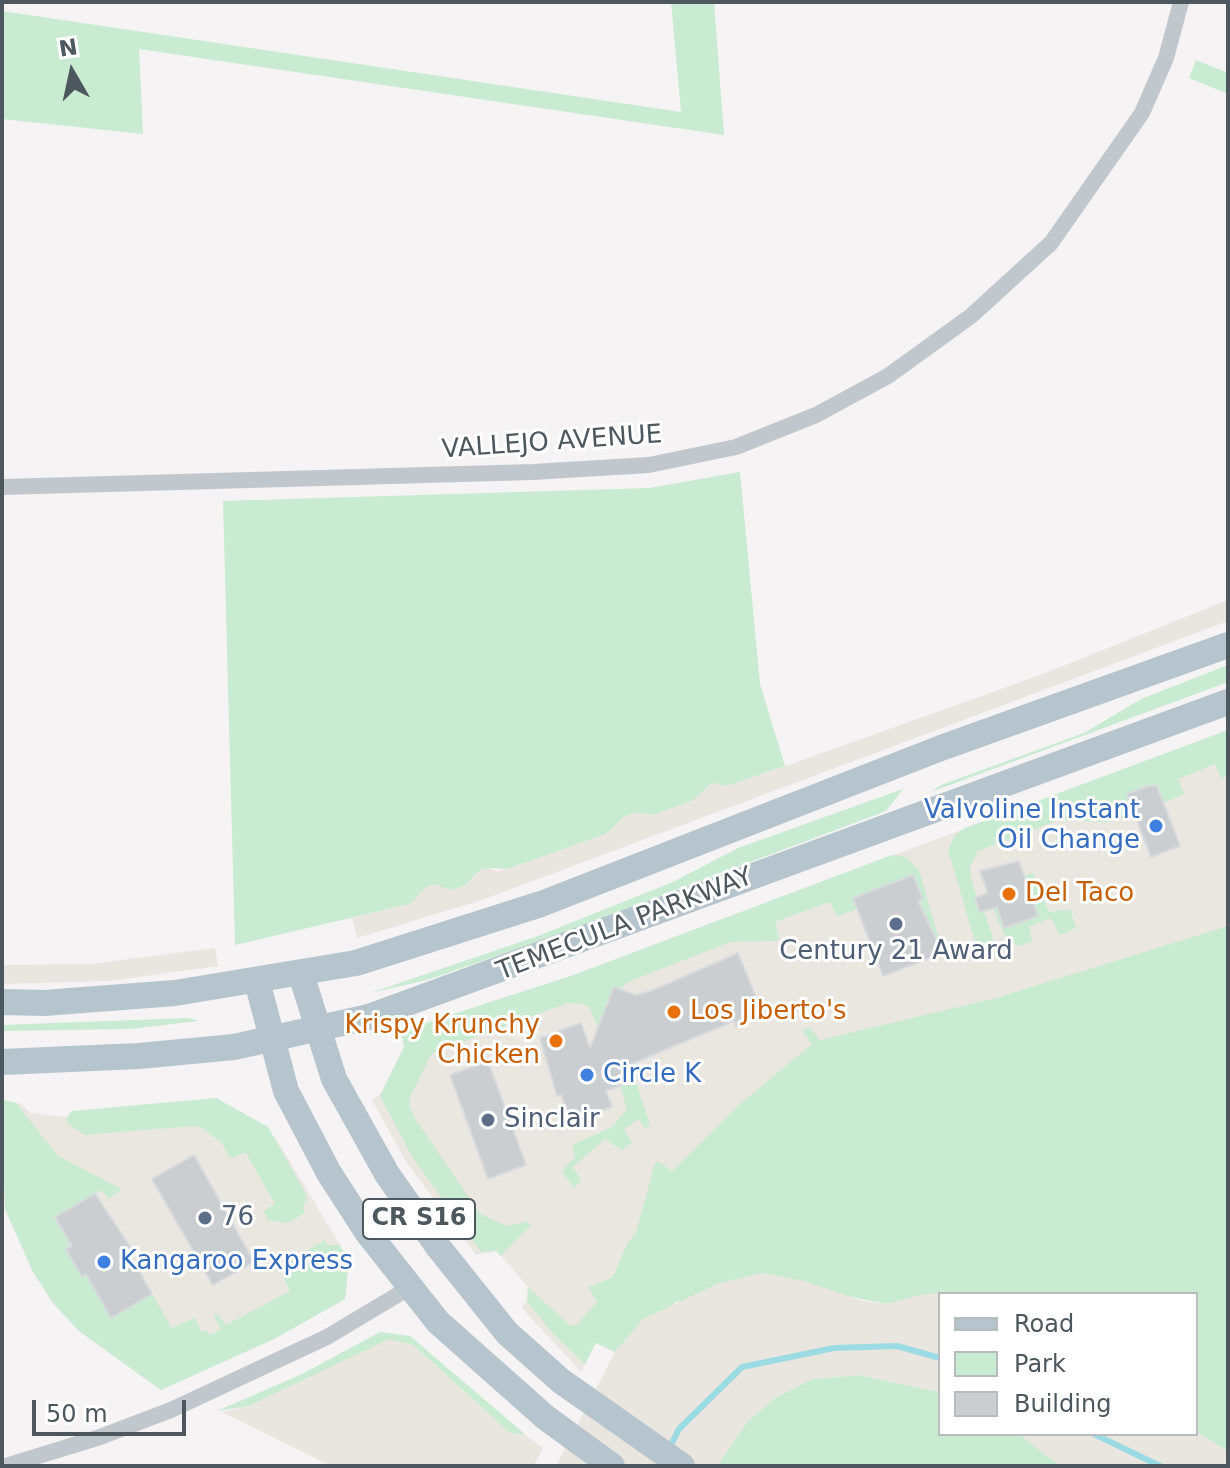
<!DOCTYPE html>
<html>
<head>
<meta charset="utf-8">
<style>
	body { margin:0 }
	#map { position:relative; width:1230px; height:1468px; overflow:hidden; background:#f5f3f3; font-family:"DejaVu Sans",sans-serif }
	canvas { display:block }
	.frame { position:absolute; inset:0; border:4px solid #4d585e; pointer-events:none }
	.legend { position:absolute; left:938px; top:1292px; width:260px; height:144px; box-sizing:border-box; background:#fff; border:2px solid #b8bcbf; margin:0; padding:10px 14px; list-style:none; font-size:24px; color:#4d585e }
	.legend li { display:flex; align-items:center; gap:16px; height:40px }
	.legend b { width:40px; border:2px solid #b8bcbf }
	.north { position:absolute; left:32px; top:32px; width:80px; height:80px; -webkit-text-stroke:6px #fff; paint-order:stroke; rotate:351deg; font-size:22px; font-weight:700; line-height:32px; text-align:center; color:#4d585e }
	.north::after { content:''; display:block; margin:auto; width:28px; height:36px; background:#4d585e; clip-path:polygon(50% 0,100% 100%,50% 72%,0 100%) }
	.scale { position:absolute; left:32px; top:1400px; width:154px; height:36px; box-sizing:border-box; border:4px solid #4d585e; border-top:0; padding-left:10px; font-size:24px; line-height:28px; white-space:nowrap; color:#4d585e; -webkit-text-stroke:6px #fff; paint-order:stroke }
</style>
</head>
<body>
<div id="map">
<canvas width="1230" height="1468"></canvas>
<div class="frame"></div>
<ul class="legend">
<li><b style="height:10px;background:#b6c4cd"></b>Road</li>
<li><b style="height:22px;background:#c8ebd2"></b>Park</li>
<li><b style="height:22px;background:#caced1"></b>Building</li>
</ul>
<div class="north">N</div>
<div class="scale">50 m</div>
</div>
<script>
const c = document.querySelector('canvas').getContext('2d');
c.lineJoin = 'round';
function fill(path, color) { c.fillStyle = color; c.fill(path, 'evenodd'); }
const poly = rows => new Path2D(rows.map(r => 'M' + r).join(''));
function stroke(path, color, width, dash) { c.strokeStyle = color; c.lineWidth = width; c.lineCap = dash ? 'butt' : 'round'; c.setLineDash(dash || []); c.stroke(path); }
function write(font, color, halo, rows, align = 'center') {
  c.font = font + ' "DejaVu Sans",sans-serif'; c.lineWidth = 6; c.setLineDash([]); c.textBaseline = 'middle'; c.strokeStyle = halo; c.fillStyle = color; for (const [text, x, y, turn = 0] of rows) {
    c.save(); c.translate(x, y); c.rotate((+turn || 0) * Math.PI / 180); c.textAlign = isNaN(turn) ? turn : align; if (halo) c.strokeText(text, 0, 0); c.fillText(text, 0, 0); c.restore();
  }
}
fill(poly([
	[1228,730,1228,952,864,1056,615,1352,596,1343,581,1372,521,1307,527,1301,528,1287,497,1251,476,1255,406,1162,372,1100,380,1095,404,1047,401,1031,571,976],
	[2,1100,22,1104,30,1113,67,1117,72,1111,94,1111,275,1137,349,1260,345,1299,274,1339,161,1390,79,1331,53,1303,33,1272,5,1209]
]), '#eae7e1');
fill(poly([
	[671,2,714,2,724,135,139,49,143,134,2,119,2,11,681,112],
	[1196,60,1228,73,1228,94,1189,78],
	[740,472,760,684,785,766,727,786,712,783,694,800,653,815,635,813,606,834,508,869,491,868,477,873,465,886,449,891,435,885,410,904,235,945,223,501,650,488],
	[1228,665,1228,682,931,792,941,785,1084,733,1141,699],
	[1228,730,1228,775,1221,778,1215,764,1178,779,1184,794,1164,803,1157,786,1149,789,1132,816,1109,822,1059,820,978,851,970,867,971,876,980,912,984,911,994,942,991,950,983,952,977,948,948,850,955,835,965,828],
	[903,789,886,811,543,940,427,980,370,993,538,936,673,882,738,848],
	[892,855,906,857,919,870,943,953,918,901,922,899,913,876,854,898,857,909,837,917,831,903,827,903,775,922,779,938,776,941,730,942,628,982,620,989,614,987,607,1004,615,1007,614,1017,650,1124,645,1129,639,1119,624,1129,632,1142,622,1150,605,1139,573,1167,581,1181,574,1188,562,1171,575,1157,572,1145,612,1127,627,1109,620,1086,627,1083,607,1028,599,1030,590,1008,584,1004,568,1003,431,1054,411,1095,409,1104,414,1117,480,1214,507,1226,528,1221,530,1226,501,1256,496,1251,481,1252,413,1158,380,1096,404,1047,401,1031,571,976],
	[1033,873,1049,912,1070,909,1076,928,1059,935,1051,918,1029,926,1032,942,1018,946,1005,937,993,908,997,907,1004,927,1038,916,1024,876],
	[1228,926,1228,1451,1196,1432,1196,1294,946,1293,886,1304,837,1294,717,1284,690,1299,676,1302,615,1352,596,1343,585,1364,555,1336,527,1301,528,1287,569,1325,577,1325,597,1302,589,1287,613,1277,628,1242,636,1233,655,1163,658,1161,672,1171,738,1106,812,1044,802,1031,809,1027,820,1040,996,998],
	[188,1018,199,1021,129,1029,2,1031,2,1025],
	[216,1098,268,1127,307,1196,303,1208,305,1213,287,1223,267,1220,264,1211,275,1204,246,1153,230,1158,221,1142,202,1128,194,1126,85,1135,68,1124,67,1117,72,1111],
	[2,1100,16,1103,58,1156,122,1189,108,1199,102,1190,55,1217,71,1246,66,1250,82,1276,86,1274,111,1317,152,1294,172,1328,194,1318,202,1332,206,1330,210,1335,221,1329,214,1316,216,1313,226,1325,290,1291,282,1275,287,1262,325,1240,327,1245,339,1245,349,1260,345,1299,274,1339,161,1390,79,1331,53,1303,33,1272,5,1209],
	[380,1332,410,1336,526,1435,510,1433,413,1345,389,1340,249,1406,217,1411,302,1374],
	[859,1375,940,1392,940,1434,1019,1434,1060,1466,717,1466,748,1421,775,1398,812,1379]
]), '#c8ebd2');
fill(poly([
	[1228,600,1228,621,482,900,357,938,352,918,410,904,427,886,435,884,449,890,465,886,483,868,499,871,522,864,606,834,624,816,635,813,653,815,693,800,713,783,727,786,772,771,1043,674],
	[215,948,218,966,109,981,2,984,2,965,90,964],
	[761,1273,804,1281,863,1301,886,1304,924,1294,946,1293,952,1294,940,1294,940,1392,859,1375,812,1379,775,1398,748,1421,717,1466,556,1466,615,1352,643,1319,717,1284],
	[389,1339,413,1345,510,1433,526,1435,543,1448,534,1466,331,1466,222,1412,249,1406],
	[1196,1432,1228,1451,1228,1466,1060,1466,1019,1434]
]), '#e9e5df');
stroke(poly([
	[1094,1434,1160,1466],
	[669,1449,679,1429,742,1367,834,1348,897,1346,940,1358]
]), '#9bdbe3', 6);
const building = poly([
	[1148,786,1157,786,1180,846,1151,857,1127,794,1148,786],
	[1019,861,1038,916,1004,928,997,907,980,912,975,898,988,893,980,871,1019,861],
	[913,875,923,899,918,901,943,953,883,976,853,898,913,875],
	[738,953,763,1015,736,1026,734,1021,622,1068,627,1083,606,1091,612,1107,571,1122,561,1095,557,1096,540,1038,581,1023,590,1048,614,987,635,995,651,991,738,953],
	[488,1061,526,1165,488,1179,450,1075,488,1061],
	[194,1155,254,1262,213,1285,152,1179,194,1155],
	[95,1194,131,1248,127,1250,152,1294,111,1318,86,1274,82,1277,66,1249,72,1246,55,1217,95,1194]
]);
fill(building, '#caced1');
stroke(building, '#d8dadd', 2);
stroke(poly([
	[2,487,533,472,649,465,736,447,816,415,888,376,971,316,1051,243,1142,113,1166,58,1181,2],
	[6,1466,100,1437,171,1410,327,1337,409,1288]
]), '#c1c8cd', 16);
stroke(poly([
	[301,974,334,1079,387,1174,439,1248,507,1333,561,1381,682,1466],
	[257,981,286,1091,329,1173,367,1232,438,1322,545,1417,612,1466],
	[2,1002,44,1003,175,993,356,963,541,904,941,748,1228,645],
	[2,1062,139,1056,234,1047,369,1017,1228,702]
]), '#b6c4cd', 26);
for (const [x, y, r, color] of [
	[1156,826,8,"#3f7fe0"],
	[1009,894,8,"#e8710a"],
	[896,924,8,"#5c6f8a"],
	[674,1012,8,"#e8710a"],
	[556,1041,8,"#e8710a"],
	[587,1075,8,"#3f7fe0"],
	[488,1120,8,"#5c6f8a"],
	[205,1218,8,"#5c6f8a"],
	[104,1262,8,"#3f7fe0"]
]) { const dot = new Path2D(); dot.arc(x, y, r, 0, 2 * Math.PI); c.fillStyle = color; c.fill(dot); stroke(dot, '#fff', 3); }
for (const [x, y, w] of [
	[419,1219,112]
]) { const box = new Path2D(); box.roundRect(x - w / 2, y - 20, w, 40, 6); c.fillStyle = '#fff'; c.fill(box); stroke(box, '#4d585e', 2); }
write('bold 24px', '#4d585e', null, [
	["CR S16",419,1219]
]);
write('26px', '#4d585e', '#fff', [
	["VALLEJO AVENUE",552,443,-4],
	["TEMECULA PARKWAY",625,925,-21]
]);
write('26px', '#366cbe', '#fff', [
	["Valvoline Instant",1140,811,"right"],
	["Oil Change",1140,841,"right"],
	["Circle K",603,1075],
	["Kangaroo Express",120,1262]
], 'left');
write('26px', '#c56008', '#fff', [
	["Del Taco",1025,894],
	["Los Jiberto's",690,1012],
	["Krispy Krunchy",540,1026,"right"],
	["Chicken",540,1056,"right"]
], 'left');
write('26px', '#4e5e75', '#fff', [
	["Century 21 Award",896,952,"center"],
	["Sinclair",504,1120],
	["76",221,1218]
], 'left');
</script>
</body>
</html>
